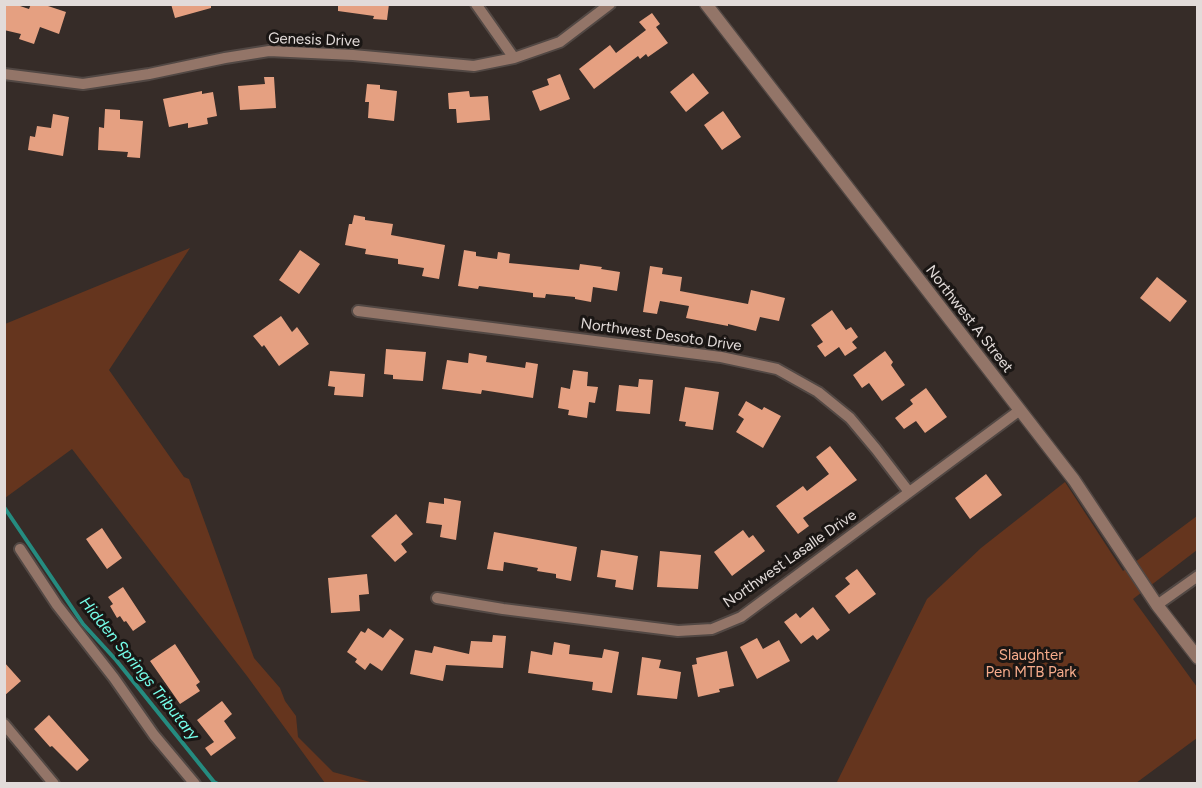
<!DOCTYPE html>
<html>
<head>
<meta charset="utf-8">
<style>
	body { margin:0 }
	#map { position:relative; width:1202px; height:788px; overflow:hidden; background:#362c28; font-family:Figtree,sans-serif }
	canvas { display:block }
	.frame { position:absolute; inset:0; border:6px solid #e2dbd9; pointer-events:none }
</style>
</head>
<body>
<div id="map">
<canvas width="1202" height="788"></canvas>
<div class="frame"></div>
</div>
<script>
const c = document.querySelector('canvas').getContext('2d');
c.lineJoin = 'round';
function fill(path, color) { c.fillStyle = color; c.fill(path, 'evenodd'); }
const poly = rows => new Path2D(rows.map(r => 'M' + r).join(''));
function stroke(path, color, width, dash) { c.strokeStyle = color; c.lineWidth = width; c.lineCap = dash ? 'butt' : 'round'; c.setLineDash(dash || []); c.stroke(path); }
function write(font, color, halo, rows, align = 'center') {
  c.font = font + ' Figtree,sans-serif'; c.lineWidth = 6; c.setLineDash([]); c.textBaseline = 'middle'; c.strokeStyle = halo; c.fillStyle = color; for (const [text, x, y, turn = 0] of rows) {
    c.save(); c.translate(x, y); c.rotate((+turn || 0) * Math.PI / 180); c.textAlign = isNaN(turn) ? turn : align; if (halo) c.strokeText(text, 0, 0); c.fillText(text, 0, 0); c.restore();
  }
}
fill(poly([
	[190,248,109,370,184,477,189,479,254,658,280,688,285,701,296,716,298,737,333,772,374,783,325,783,247,676,72,449,5,498,5,324],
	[1065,482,1123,571,1197,516,1197,550,1133,599,1197,687,1197,738,1136,783,836,784,927,599,981,548]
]), '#65351e');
stroke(poly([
	[4,507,83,624,116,660,214,782,218,784]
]), '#258c80', 4);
fill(poly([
	[4,4,14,4,29,9,31,4,42,4,66,12,59,34,40,27,34,44,19,39,21,34,4,30],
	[171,4,211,4,211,8,175,18],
	[338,4,389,4,387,20,373,19,374,16,338,11],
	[652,13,660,24,656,27,668,43,648,57,646,54,640,59,638,56,594,89,579,69,610,45,616,53,646,30,639,22],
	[693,73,709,93,686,112,670,92],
	[560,74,570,99,540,111,532,91,549,85,547,79],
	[264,77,274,77,276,108,240,110,238,86,265,84],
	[367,84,380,85,380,89,397,91,394,121,368,118,369,102,365,102],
	[202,91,202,94,213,92,217,116,207,118,208,124,188,128,188,123,169,127,163,99],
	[469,91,470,97,488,96,490,120,457,123,456,109,449,109,448,93],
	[105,109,120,110,120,119,143,121,140,158,127,157,128,152,98,150,99,127,104,128],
	[723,111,741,137,722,150,704,125],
	[53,114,69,117,63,156,28,150,30,136,35,137,37,126,51,128],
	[354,215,365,217,365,220,393,224,391,235,445,245,439,279,422,276,424,268,398,264,398,259,365,254,366,249,345,245,349,224,352,224],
	[300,250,320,264,299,294,279,280],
	[464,250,476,252,476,256,497,259,498,252,510,254,509,263,579,270,580,264,602,267,601,269,620,272,617,291,593,287,591,302,575,299,575,297,546,294,545,298,533,297,533,293,479,286,478,289,458,286],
	[650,266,663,268,662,274,682,277,680,291,748,304,751,290,785,298,779,321,760,317,756,331,728,324,728,326,686,318,689,306,660,301,657,314,643,312],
	[1157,277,1187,301,1170,322,1140,298],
	[832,310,846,330,851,327,858,337,852,342,857,348,845,356,839,347,825,357,817,346,823,342,811,325],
	[281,316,292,332,297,327,309,344,279,366,264,345,262,347,253,336],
	[386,349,426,352,423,381,393,379,393,375,384,374],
	[885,351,893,362,891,365,905,385,882,401,869,383,862,388,853,375],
	[469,353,487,356,486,362,525,368,526,362,538,364,533,398,482,390,481,394,442,389,447,360,468,363],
	[573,370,588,372,587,386,598,387,595,403,589,402,587,418,568,415,569,410,558,408,561,387,570,389],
	[330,371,365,374,363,397,334,395,335,387,328,386],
	[639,379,653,380,650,414,616,411,619,385,638,387],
	[685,387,719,392,713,430,685,426,686,422,679,421],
	[926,388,947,417,925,433,916,421,904,429,895,418,913,404,910,400],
	[746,401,762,410,764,407,781,416,763,448,736,432,744,419,738,415],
	[830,446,857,480,803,518,809,526,798,534,776,506,803,486,807,491,829,474,816,457],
	[986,474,1002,495,970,519,955,498],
	[444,498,461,501,456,540,440,537,442,525,426,523,429,502,444,504],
	[396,514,413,534,401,544,407,552,395,562,371,536],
	[102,528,122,558,107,569,86,539],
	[743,530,749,538,753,535,765,551,732,576,714,552],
	[494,532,577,547,571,581,556,578,556,574,537,571,538,568,504,562,503,571,487,569],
	[601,550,638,556,633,590,615,587,616,580,597,577],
	[660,551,701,555,698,589,657,587],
	[857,569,876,594,849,614,835,596,850,584,845,578],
	[367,574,369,594,359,595,360,611,331,613,328,578],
	[123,587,146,622,133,631,126,621,124,622,120,616,117,618,110,606,113,604,108,597],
	[813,607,830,630,817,640,813,635,801,644,784,622,796,613,800,618],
	[368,628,383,638,390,629,404,639,382,671,370,663,365,670,355,662,357,659,347,652,361,631,365,633],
	[493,635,506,636,503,668,446,665,443,681,410,674,415,650,432,653,434,646,469,654,471,641,492,642],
	[757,638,763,649,779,640,790,661,757,679,740,647],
	[554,642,570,645,569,654,602,658,604,649,619,652,612,693,592,690,593,682,528,673,531,651,552,655],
	[175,644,200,682,196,685,200,691,180,704,150,661],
	[727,651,734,686,719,689,720,692,698,697,692,665,697,664,696,658],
	[642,657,661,660,659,668,681,672,677,699,637,695],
	[4,662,21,681,4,696],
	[222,701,232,714,224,721,236,738,211,756,205,748,214,742,197,720],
	[49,715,89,760,77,771,52,746,50,747,34,729]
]), '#e5a081');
const minor = poly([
	[476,4,514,58],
	[4,74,83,84,149,74,225,58,269,51,353,55,474,66,514,58,560,42,610,4],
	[358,311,721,357,777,369,818,392,850,418,876,449,909,492],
	[20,549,57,605,114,678,154,735,195,784],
	[437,598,503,609,678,631,712,629,741,617,1020,410],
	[1157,605,1198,576],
	[4,724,54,784]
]);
const tertiary = poly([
	[706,4,1074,480,1157,605,1198,658]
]);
stroke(minor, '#524844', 14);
stroke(tertiary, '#524844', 15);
stroke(minor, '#937568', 10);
stroke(tertiary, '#937568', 12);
write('15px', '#e2dbd9', '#1a1614', [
	["Genesis Drive",314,40,2],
	["Northwest A Street",969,319,52],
	["Northwest Desoto Drive",661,335,8],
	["Northwest Lasalle Drive",790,559,-35]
]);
write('15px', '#f6ab8b', '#1a1614', [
	["Slaughter",1031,656],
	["Pen MTB Park",1031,673]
]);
write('italic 16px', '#76ffeb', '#1a1614', [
	["Hidden Springs Tributary",139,669,51]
]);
</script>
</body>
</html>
